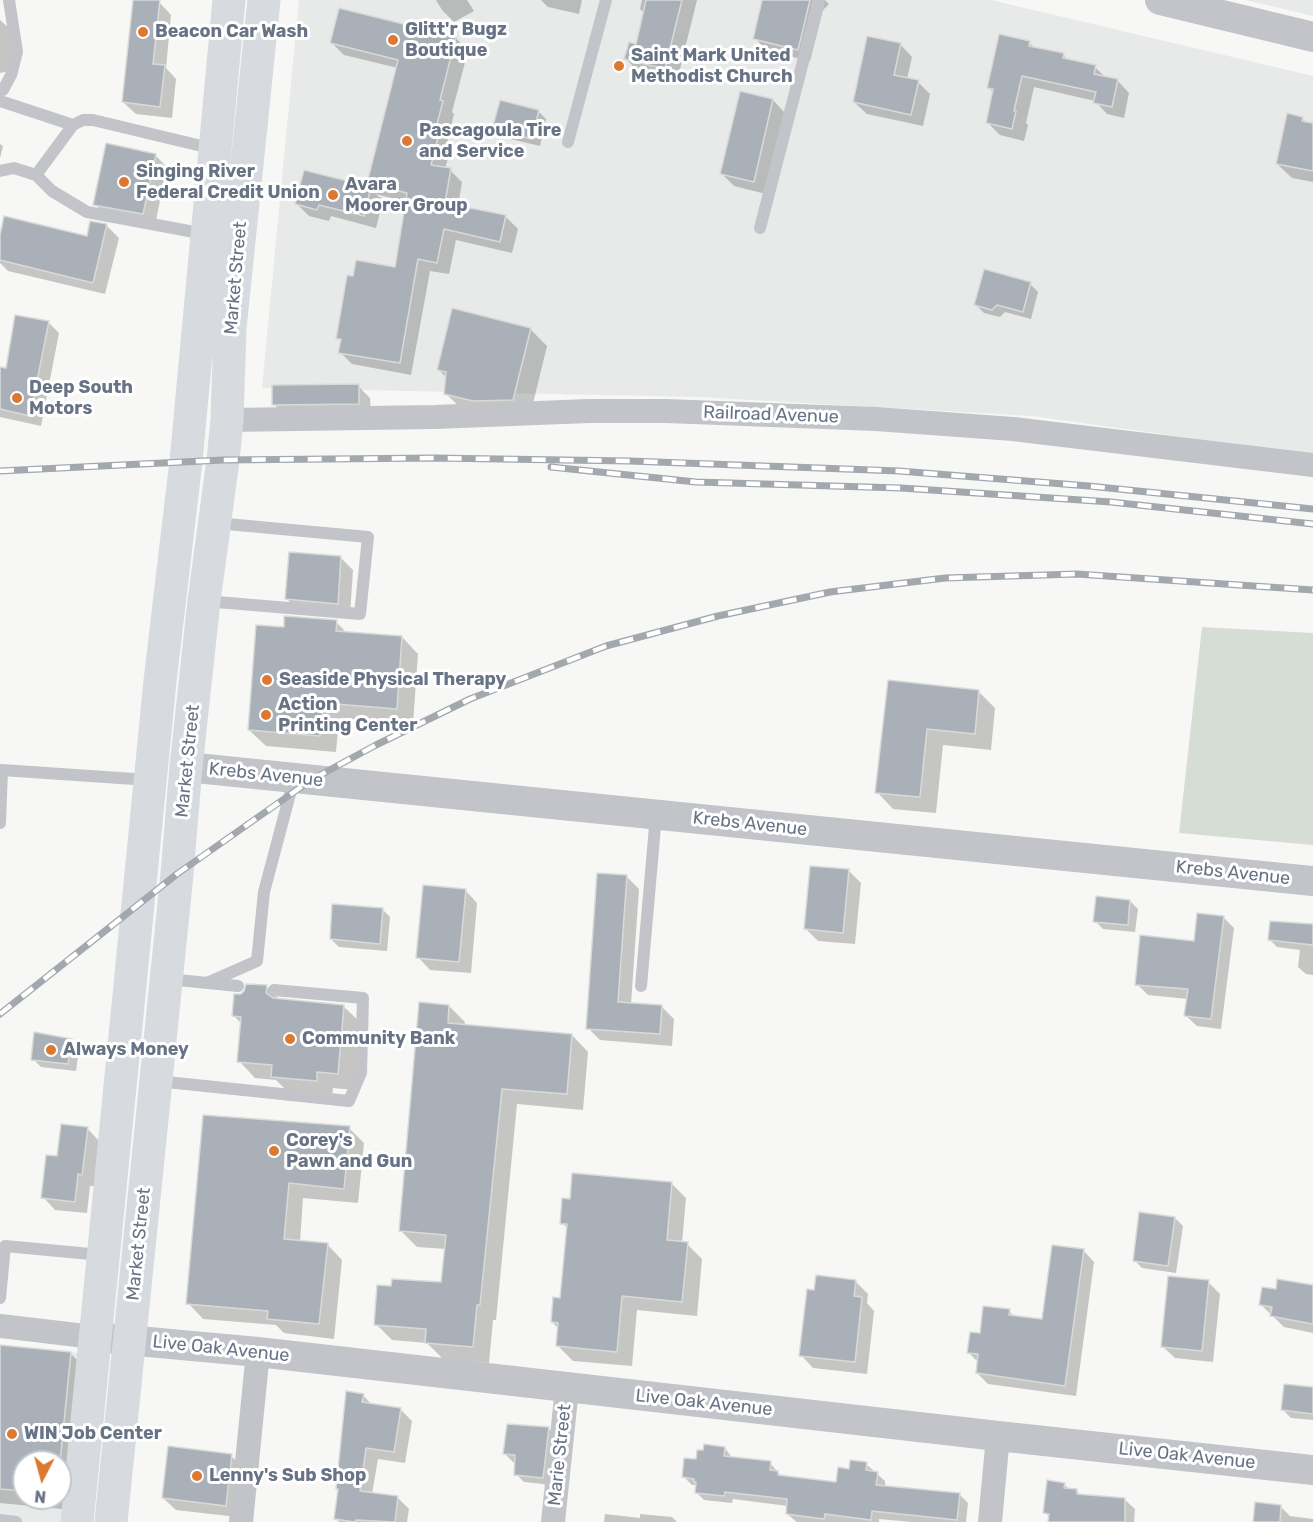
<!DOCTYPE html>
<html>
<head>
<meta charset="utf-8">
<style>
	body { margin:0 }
	#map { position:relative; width:1313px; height:1522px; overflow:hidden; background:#f7f8f5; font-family:Rubik,sans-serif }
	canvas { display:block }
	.north { position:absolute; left:12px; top:1450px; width:60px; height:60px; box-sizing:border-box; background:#fff; border:2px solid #c3c7ce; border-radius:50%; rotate:186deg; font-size:16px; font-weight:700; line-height:24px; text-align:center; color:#687385 }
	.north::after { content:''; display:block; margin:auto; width:21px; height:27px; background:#dd7830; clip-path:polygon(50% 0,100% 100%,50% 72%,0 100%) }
</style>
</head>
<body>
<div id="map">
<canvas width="1313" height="1522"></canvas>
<div class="north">N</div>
</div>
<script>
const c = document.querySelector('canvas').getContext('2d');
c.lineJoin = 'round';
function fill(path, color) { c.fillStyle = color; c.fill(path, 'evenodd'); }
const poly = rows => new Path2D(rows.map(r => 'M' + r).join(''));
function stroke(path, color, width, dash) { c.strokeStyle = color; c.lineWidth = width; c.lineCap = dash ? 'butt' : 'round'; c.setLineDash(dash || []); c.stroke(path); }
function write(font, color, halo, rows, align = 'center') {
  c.font = font + ' Rubik,sans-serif'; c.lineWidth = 6; c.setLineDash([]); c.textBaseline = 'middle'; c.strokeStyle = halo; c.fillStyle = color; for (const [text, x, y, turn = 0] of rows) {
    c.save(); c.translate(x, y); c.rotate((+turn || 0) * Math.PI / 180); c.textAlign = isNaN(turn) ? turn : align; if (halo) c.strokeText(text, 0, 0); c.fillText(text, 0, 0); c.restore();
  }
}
fill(poly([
	[299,0,991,0,1313,76,1313,455,1032,416,699,397,262,388],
	[1246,0,1313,0,1313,16],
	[0,1345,79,1353,61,1522,0,1522],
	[24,1462,60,1462,60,1498,24,1498]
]), '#e8e9e9');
fill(poly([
	[1202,627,1313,633,1313,845,1179,833]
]), '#d6ddd5');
fill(poly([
	[134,0,159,2,171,15,166,68,176,79,172,118,136,114,123,102],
	[436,0,467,0,474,11,454,22,442,10],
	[541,0,582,0,579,14,548,7],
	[642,0,697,0,677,81,638,71,626,59,637,45,645,14,640,9],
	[764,0,825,0,829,4,823,10,810,61,767,51,755,38],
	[340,10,456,38,468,51,452,112,454,114,447,143,451,147,445,169,450,170,462,182,458,207,505,216,518,229,512,253,456,240,449,274,430,271,411,375,352,364,340,352,342,342,338,338,396,269,407,202,376,194,383,200,376,228,331,216,329,221,309,216,297,204,305,172,375,189,368,183,398,68,344,55,332,43],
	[0,20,10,29,17,70,0,73],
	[1029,43,1035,48,1063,55,1069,61,1095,67,1106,78,1117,80,1129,93,1124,118,1107,114,1095,101,1034,87,1026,123,1028,125,1024,141,1000,135,988,123,994,93,988,87],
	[900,44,912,57,907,79,918,82,930,94,923,126,867,114,854,102],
	[773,100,785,113,766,194,734,186,722,174],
	[538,111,546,119,540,146,502,137,494,129],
	[1302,118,1307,123,1313,124,1313,182,1292,178,1277,164],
	[0,144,3,146,0,158],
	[155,155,167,167,155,225,107,217,95,204],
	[91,223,107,226,119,238,105,294,8,271,0,263,0,241,88,237],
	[1030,284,1038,292,1031,319,1005,312,1000,317,984,313,976,305],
	[48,322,59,333,41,426,0,417,0,368,7,370],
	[530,329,547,346,530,416,463,410,446,394,447,378,438,369],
	[358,386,370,398,371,416,286,417,274,404],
	[341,558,353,570,350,615,299,611,287,599],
	[336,622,347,633,402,637,418,654,413,724,339,718,336,752,266,746,249,730,285,628],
	[889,682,979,692,995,708,991,750,943,745,936,813,893,809,877,792],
	[849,871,861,883,855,944,818,941,805,928],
	[627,877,639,889,631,1004,661,1006,674,1019,672,1046,600,1040,588,1028],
	[465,890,477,903,471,973,430,970,418,957],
	[1130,901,1138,909,1135,932,1103,929,1095,921],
	[382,909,390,917,387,951,339,947,331,939],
	[1223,917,1234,928,1221,1029,1197,1026,1186,1016,1188,999,1148,995,1137,984,1195,942],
	[1313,926,1313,975,1306,974,1298,967,1300,950,1277,947,1270,940],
	[267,987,280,1000,343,1006,360,1022,354,1090,333,1088,332,1097,289,1093,276,1080,255,1078,239,1061,242,1024,233,1015,241,995],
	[449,1006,465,1022,464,1026,572,1035,588,1052,583,1110,517,1104,496,1320,493,1320,489,1363,443,1359,427,1343,392,1340,376,1324,393,1287,443,1283,446,1249,417,1247,401,1231],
	[71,1041,79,1049,76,1071,41,1067,33,1059],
	[205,1117,349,1128,364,1143,358,1203,303,1198,300,1242,327,1244,342,1260,334,1339,284,1333,276,1325,203,1319,188,1303],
	[87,1128,99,1141,94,1186,90,1186,87,1213,55,1210,43,1197,59,1158],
	[671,1183,686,1198,682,1243,687,1244,702,1259,697,1316,637,1310,632,1366,573,1361,558,1346,559,1329,552,1322,561,1299,568,1229,562,1223,571,1201],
	[1175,1218,1183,1226,1176,1273,1142,1268,1134,1260],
	[1083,1250,1094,1262,1076,1396,988,1384,977,1373,978,1362,969,1353,982,1335,1009,1311,1016,1318,1044,1321],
	[855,1281,868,1294,867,1303,874,1311,867,1374,813,1368,801,1355],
	[1208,1282,1220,1294,1213,1362,1175,1358,1162,1346],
	[1313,1287,1313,1333,1284,1327,1260,1304,1277,1290],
	[0,1346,71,1354,87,1370,72,1510,0,1503],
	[24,1462,60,1462,60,1498,24,1498],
	[1313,1389,1313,1420,1291,1418,1283,1410],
	[363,1395,372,1405,400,1409,412,1421,405,1463,378,1459,372,1494,397,1497,409,1509,407,1522,339,1522,336,1518,340,1491,337,1489],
	[548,1428,556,1436,551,1485,524,1482,516,1474,516,1462,513,1462,505,1454],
	[725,1448,732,1458,770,1463,782,1477,837,1484,851,1470,866,1464,885,1481,885,1487,960,1495,968,1503,966,1522,912,1522,879,1519,879,1522,797,1522,787,1514,788,1506,733,1499,732,1503,704,1500,696,1492,697,1485,692,1485,684,1477,698,1461],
	[231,1456,244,1468,237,1517,176,1510,163,1498],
	[1064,1484,1070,1490,1077,1491,1081,1496,1125,1500,1135,1509,1134,1522,1049,1522,1050,1518,1045,1512],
	[1281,1507,1290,1516,1313,1519,1313,1522,1254,1522],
	[605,1514,640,1518,640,1514,672,1517,677,1522,604,1522]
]), '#0003');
const building = poly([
	[133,0,160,0,153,64,165,65,160,107,122,102,133,0],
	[646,0,682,0,665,69,624,59,629,42,636,44,646,0],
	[762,0,810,0,798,50,753,39,762,0],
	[339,8,456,37,440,100,443,101,435,132,439,133,431,165,451,168,445,203,506,215,500,242,444,229,437,263,418,259,400,363,338,353,341,339,336,339,347,275,353,276,356,260,395,267,407,193,367,183,398,60,330,43,339,8],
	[999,34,1030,41,1029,46,1064,53,1063,58,1096,65,1094,74,1118,79,1112,107,1093,103,1096,92,1022,76,1014,111,1016,111,1012,129,986,123,993,89,987,88,999,34],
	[867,36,901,43,894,75,919,80,911,115,853,102,867,36],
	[740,91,773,99,754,182,720,174,740,91],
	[500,100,539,110,532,139,492,129,500,100],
	[1287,113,1303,117,1302,121,1313,123,1313,171,1276,164,1287,113],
	[106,143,156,154,143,214,93,205,106,143],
	[304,170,371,187,364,216,319,205,317,210,295,204,304,170],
	[4,216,87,236,90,221,107,224,93,283,0,260,0,235,4,216],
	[984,269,1031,282,1023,312,997,305,992,310,974,305,984,269],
	[452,308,531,328,513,400,473,401,444,394,446,372,437,370,452,308],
	[15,315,49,321,30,416,0,409,0,367,6,368,15,315],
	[359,384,359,404,272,405,272,385,359,384],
	[289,552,341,556,338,604,285,599,289,552],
	[284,616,337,620,336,631,402,636,397,709,323,703,320,736,248,730,256,625,284,627,284,616],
	[888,680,979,690,975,734,927,729,920,797,875,793,888,680],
	[810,866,849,869,843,933,804,929,810,866],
	[597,873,627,875,618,1002,662,1005,660,1034,586,1029,597,873],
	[423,885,466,889,459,962,416,958,423,885],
	[1096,896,1130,900,1128,925,1093,922,1096,896],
	[332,904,383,908,380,944,330,939,332,904],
	[1197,913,1224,916,1211,1019,1184,1016,1188,989,1135,985,1140,935,1194,941,1197,913],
	[1270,921,1313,924,1313,945,1268,940,1270,921],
	[246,984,267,985,266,993,273,998,344,1005,338,1074,317,1072,317,1081,271,1077,272,1065,237,1062,241,1017,232,1016,234,994,241,994,244,991,246,984],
	[419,1002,449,1005,448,1023,572,1034,567,1094,502,1089,480,1305,477,1305,473,1347,425,1343,426,1329,374,1325,377,1285,391,1286,392,1279,441,1282,446,1235,399,1231,419,1002],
	[34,1032,72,1039,68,1064,31,1060,34,1032],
	[203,1115,350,1126,344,1189,289,1183,284,1239,328,1243,319,1324,267,1319,268,1311,186,1304,203,1115],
	[61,1124,88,1127,82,1175,78,1174,75,1202,41,1198,46,1155,57,1156,61,1124],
	[572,1173,672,1182,667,1240,688,1242,682,1302,622,1296,617,1352,556,1346,558,1323,551,1322,553,1297,560,1298,567,1224,560,1224,562,1198,570,1199,572,1173],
	[1139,1212,1175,1217,1168,1266,1133,1261,1139,1212],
	[1052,1245,1084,1249,1065,1386,976,1373,978,1354,967,1353,970,1332,980,1333,983,1306,1010,1309,1009,1315,1042,1319,1052,1245],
	[816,1275,856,1280,854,1296,862,1297,855,1362,799,1356,807,1289,814,1290,816,1275],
	[1168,1276,1209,1280,1202,1351,1161,1347,1168,1276],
	[1277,1279,1313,1285,1313,1324,1270,1316,1272,1307,1259,1305,1262,1287,1276,1289,1277,1279],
	[0,1345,71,1352,60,1462,24,1462,24,1491,0,1489,0,1345],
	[1284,1384,1313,1387,1313,1414,1281,1410,1284,1384],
	[346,1391,364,1394,362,1402,401,1408,394,1452,366,1448,360,1491,398,1496,395,1522,356,1520,355,1522,334,1519,338,1489,336,1489,346,1391],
	[507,1424,549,1427,543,1478,514,1475,515,1455,503,1454,507,1424],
	[704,1444,725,1447,724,1456,771,1461,770,1470,778,1471,778,1475,836,1482,838,1467,849,1469,850,1460,867,1462,866,1470,878,1472,876,1485,960,1493,957,1520,872,1511,871,1520,825,1514,824,1519,786,1514,787,1499,725,1492,724,1496,695,1493,696,1482,694,1482,694,1479,682,1477,684,1458,696,1459,697,1450,703,1450,704,1444],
	[168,1446,232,1454,226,1506,162,1498,168,1446],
	[1047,1480,1065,1483,1064,1488,1077,1489,1077,1494,1125,1498,1125,1522,1048,1522,1049,1514,1043,1513,1047,1480],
	[1255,1502,1281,1505,1280,1522,1253,1522,1255,1502]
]);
fill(building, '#aab0b8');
stroke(building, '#d9dad8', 1.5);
stroke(poly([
	[0,91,3,90,11,75,17,52,9,0],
	[0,101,73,125],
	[568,142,606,0],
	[0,171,14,168,36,175,52,191,87,212,205,234],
	[36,175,73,125,83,120,93,120,214,149],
	[760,228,819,0],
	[205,601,360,614,368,537,216,523],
	[0,823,2,770,149,780],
	[168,979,238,986],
	[207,983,257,961,264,892,294,779],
	[641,986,656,815],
	[157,1081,349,1101,361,1073,363,998,274,990],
	[0,1298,5,1246,101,1255],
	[0,1520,16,1522]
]), '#c2c4c9', 12);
stroke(poly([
	[227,420,435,417,589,411,666,411,876,419,1013,429,1313,465],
	[0,1326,94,1337],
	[241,1522,258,1352],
	[553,1522,567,1388],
	[990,1522,998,1436]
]), '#c2c4c9', 24);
stroke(poly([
	[1160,0,1313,37],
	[186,767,1313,881],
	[94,1337,258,1352,998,1436,1313,1470]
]), '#c2c4c9', 30);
stroke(poly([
	[77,1522,160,681,186,461,229,0],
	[111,1522,177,874,186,767,204,601,223,460,227,420,230,328,264,0]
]), '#d7dadf', 33);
const rail = poly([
	[551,467,696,482,901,488,1111,502,1313,524],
	[0,471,223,460,434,458,630,461,899,471,1089,486,1313,509],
	[0,1014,177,874,311,780,376,745,470,699,606,646,718,616,830,592,945,578,1077,574,1313,590]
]);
stroke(rail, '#a3a7ae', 7);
stroke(rail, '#fff', 4.5, [14]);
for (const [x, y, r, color] of [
	[143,32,6,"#dd7830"],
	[393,40,6,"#dd7830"],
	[619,66,6,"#dd7830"],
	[407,141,6,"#dd7830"],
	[124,182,6,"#dd7830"],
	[333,195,6,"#dd7830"],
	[17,398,6,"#dd7830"],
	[267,680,6,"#dd7830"],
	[266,715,6,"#dd7830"],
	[290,1039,6,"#dd7830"],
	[51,1050,6,"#dd7830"],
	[274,1151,6,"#dd7830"],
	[12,1434,6,"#dd7830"],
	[197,1476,6,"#dd7830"]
]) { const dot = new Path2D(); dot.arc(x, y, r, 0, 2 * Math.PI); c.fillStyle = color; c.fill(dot); stroke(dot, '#fff', 2); }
write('bold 18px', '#687385', '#fff', [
	["Glitt'r Bugz",405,30],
	["Boutique",405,51],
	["Beacon Car Wash",155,32],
	["Saint Mark United",631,56],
	["Methodist Church",631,77],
	["Pascagoula Tire",419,131],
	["and Service",419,152],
	["Singing River",136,172],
	["Federal Credit Union",136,193],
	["Avara",345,185],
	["Moorer Group",345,206],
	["Deep South",29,388],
	["Motors",29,409],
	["Seaside Physical Therapy",279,680],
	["Action",278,705],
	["Printing Center",278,726],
	["Community Bank",302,1039],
	["Always Money",63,1050],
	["Corey's",286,1141],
	["Pawn and Gun",286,1162],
	["WIN Job Center",24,1434],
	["Lenny's Sub Shop",209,1476]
], 'left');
write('18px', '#687385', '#fff', [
	["Market Street",236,278,-85],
	["Railroad Avenue",771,415,2],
	["Market Street",188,761,-84],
	["Krebs Avenue",266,775,6],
	["Krebs Avenue",750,824,6],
	["Krebs Avenue",1233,873,6],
	["Market Street",139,1244,-84],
	["Live Oak Avenue",221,1349,6],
	["Live Oak Avenue",704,1403,6],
	["Marie Street",560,1455,-84],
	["Live Oak Avenue",1187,1456,6]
]);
</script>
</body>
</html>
